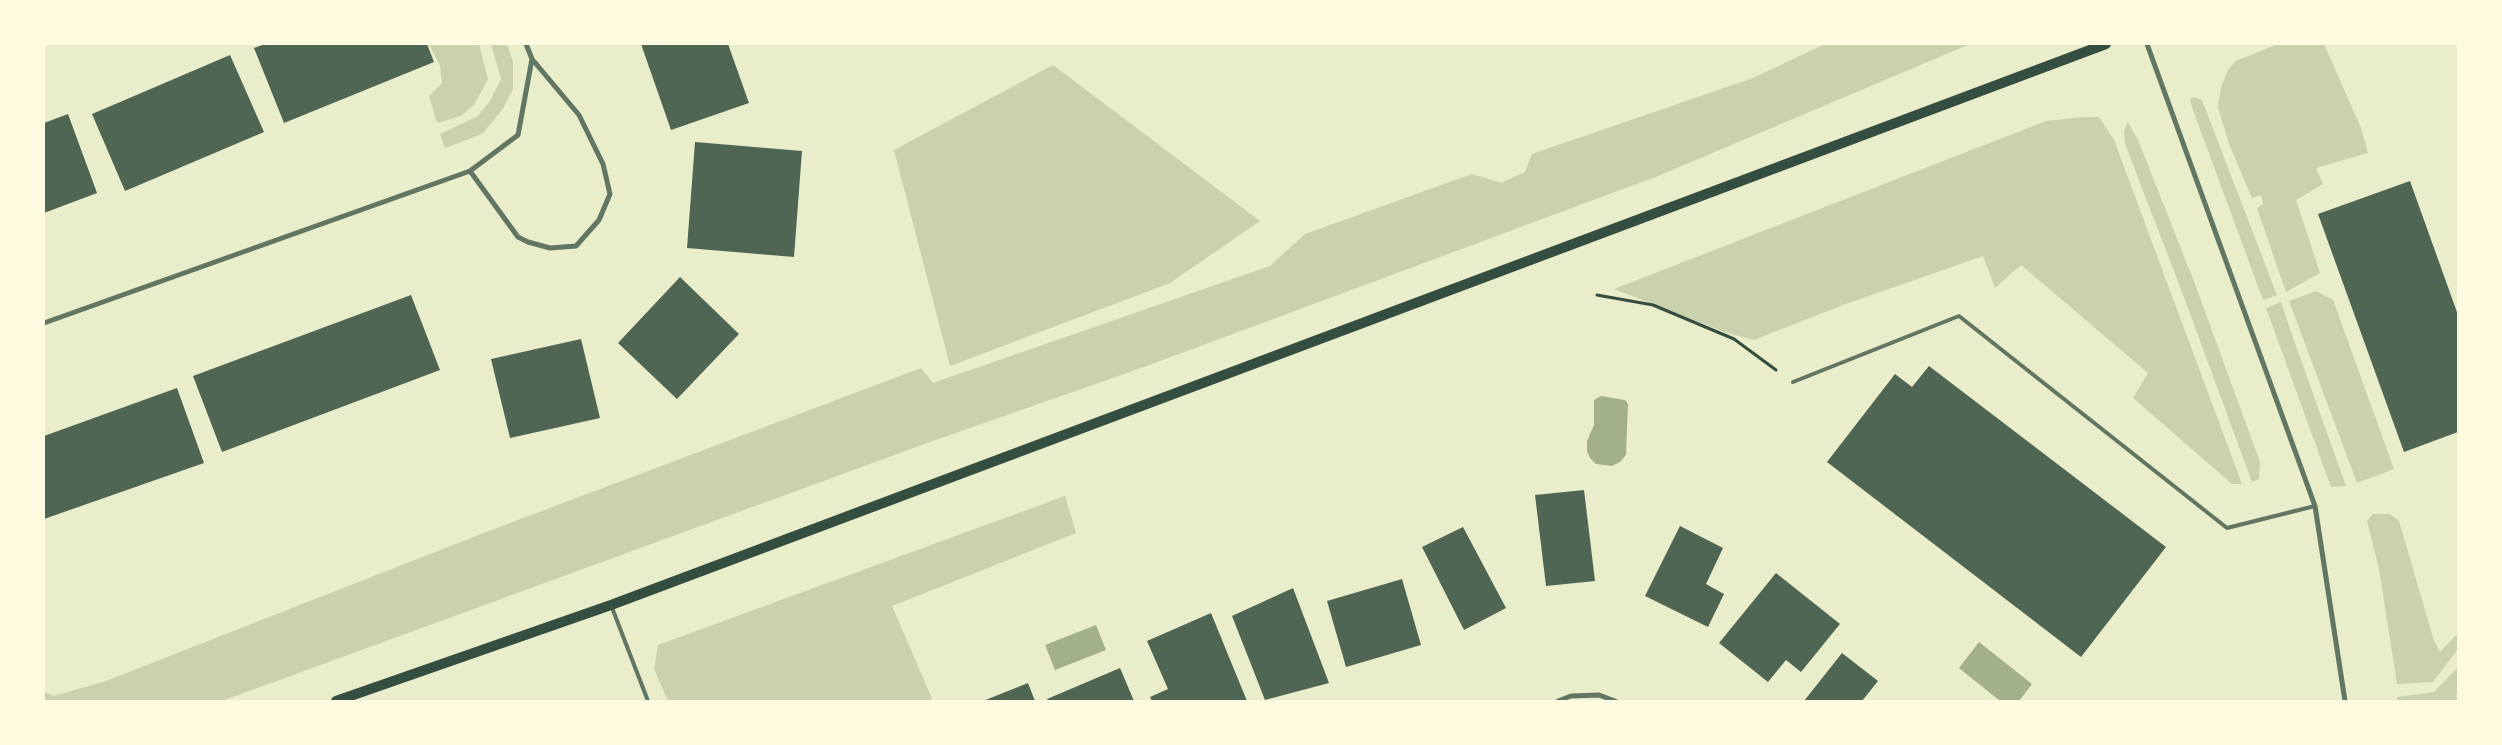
<!DOCTYPE html>
<html>
<head>
<meta charset="utf-8">
<style>
	body { margin:0 }
	#map { position:relative; width:2502px; height:745px; overflow:hidden; background:#e9edc9; font-family:"PT Sans Narrow",sans-serif }
	canvas { display:block }
	.frame { position:absolute; inset:0; border:45px solid #fefae0; pointer-events:none }
</style>
</head>
<body>
<div id="map">
<canvas width="2502" height="745"></canvas>
<div class="frame"></div>
</div>
<script>
const c = document.querySelector('canvas').getContext('2d');
c.lineJoin = 'round';
function fill(path, color) { c.fillStyle = color; c.fill(path, 'evenodd'); }
const poly = rows => new Path2D(rows.map(r => 'M' + r).join(''));
function stroke(path, color, width, dash) { c.strokeStyle = color; c.lineWidth = width; c.lineCap = dash ? 'butt' : 'round'; c.setLineDash(dash || []); c.stroke(path); }
fill(poly([
	[429,44,479,44,488,79,474,105,461,116,437,123,429,96,442,83,440,66],
	[491,44,507,44,513,62,513,89,502,110,482,134,445,148,440,134,478,116,490,101,501,79],
	[1825,44,1970,44,1658,176,1144,367,930,442,222,701,44,701,44,692,54,696,106,681,481,534,921,368,933,383,1270,266,1305,234,1472,174,1501,183,1525,172,1532,154,1753,78],
	[2278,44,2324,44,2361,128,2368,153,2316,168,2323,184,2296,200,2320,273,2286,292,2257,208,2263,204,2261,195,2252,198,2229,144,2218,107,2221,87,2228,70,2236,61],
	[1053,65,1260,221,1170,283,950,366,894,150],
	[2194,97,2202,100,2277,295,2263,300,2193,110,2190,99],
	[2084,117,2099,117,2114,140,2242,484,2232,484,2133,398,2148,373,2021,265,1995,288,1983,256,1843,305,1754,340,1727,333,1614,289,2046,121],
	[2128,122,2138,140,2195,284,2260,462,2259,479,2252,482,2185,300,2125,144,2124,131],
	[2316,291,2333,300,2394,469,2357,483,2289,301],
	[2281,302,2290,329,2346,486,2331,487,2266,308],
	[1065,496,1076,533,892,606,933,701,668,701,654,669,658,645],
	[2373,514,2390,514,2399,521,2434,641,2440,652,2458,633,2458,649,2433,682,2397,684,2379,569,2367,521],
	[2458,667,2458,692,2456,695,2458,701,2397,701,2397,697,2434,692]
]), '#cad2ad');
fill(poly([
	[1601,396,1625,400,1628,404,1626,455,1620,462,1612,466,1596,464,1590,458,1587,451,1587,441,1594,425,1594,400],
	[1096,625,1106,650,1055,670,1045,645],
	[1979,642,2032,684,2019,701,2000,701,1959,668]
]), '#a3b18a');
fill(poly([
	[265,44,427,44,434,62,284,123,254,48],
	[641,44,728,44,749,103,671,130],
	[230,55,264,132,125,191,92,114],
	[68,114,97,193,44,213,44,123],
	[695,142,802,151,794,257,687,248],
	[2410,181,2458,315,2458,432,2404,452,2318,214],
	[680,277,739,334,677,399,618,343],
	[411,295,440,370,222,452,193,376],
	[581,339,600,418,510,438,491,359],
	[1929,366,2166,547,2081,657,1827,462,1895,374,1912,387],
	[177,388,204,463,44,519,44,436],
	[1584,490,1595,581,1546,586,1535,495],
	[1680,526,1723,548,1706,584,1724,594,1708,627,1645,596],
	[1463,527,1506,608,1464,630,1422,547],
	[1776,573,1840,624,1801,672,1786,660,1768,682,1719,643],
	[1402,579,1421,645,1346,667,1327,601],
	[1293,588,1329,683,1265,700,1232,616],
	[1211,613,1247,701,1152,701,1150,697,1168,689,1147,641],
	[1842,653,1878,681,1862,701,1804,701],
	[1120,668,1134,701,1048,701,1047,699],
	[1028,683,1035,701,983,701]
]), '#4f6655');
stroke(poly([
	[1597,295,1653,305,1734,339,1776,370]
]), '#344e41', 3);
stroke(poly([
	[1793,382,1959,316,2227,528,2315,506],
	[611,605,648,701]
]), '#617663', 4);
stroke(poly([
	[2147,44,2315,506,2345,701],
	[470,171,518,237,528,242,550,248,576,246,599,220,610,194,603,164,579,115,532,59,526,44],
	[44,323,470,171,518,135,532,59],
	[1558,701,1571,696,1599,695,1615,701]
]), '#617663', 5);
stroke(poly([
	[336,701,611,605,2106,44]
]), '#344e41', 10);
</script>
</body>
</html>
